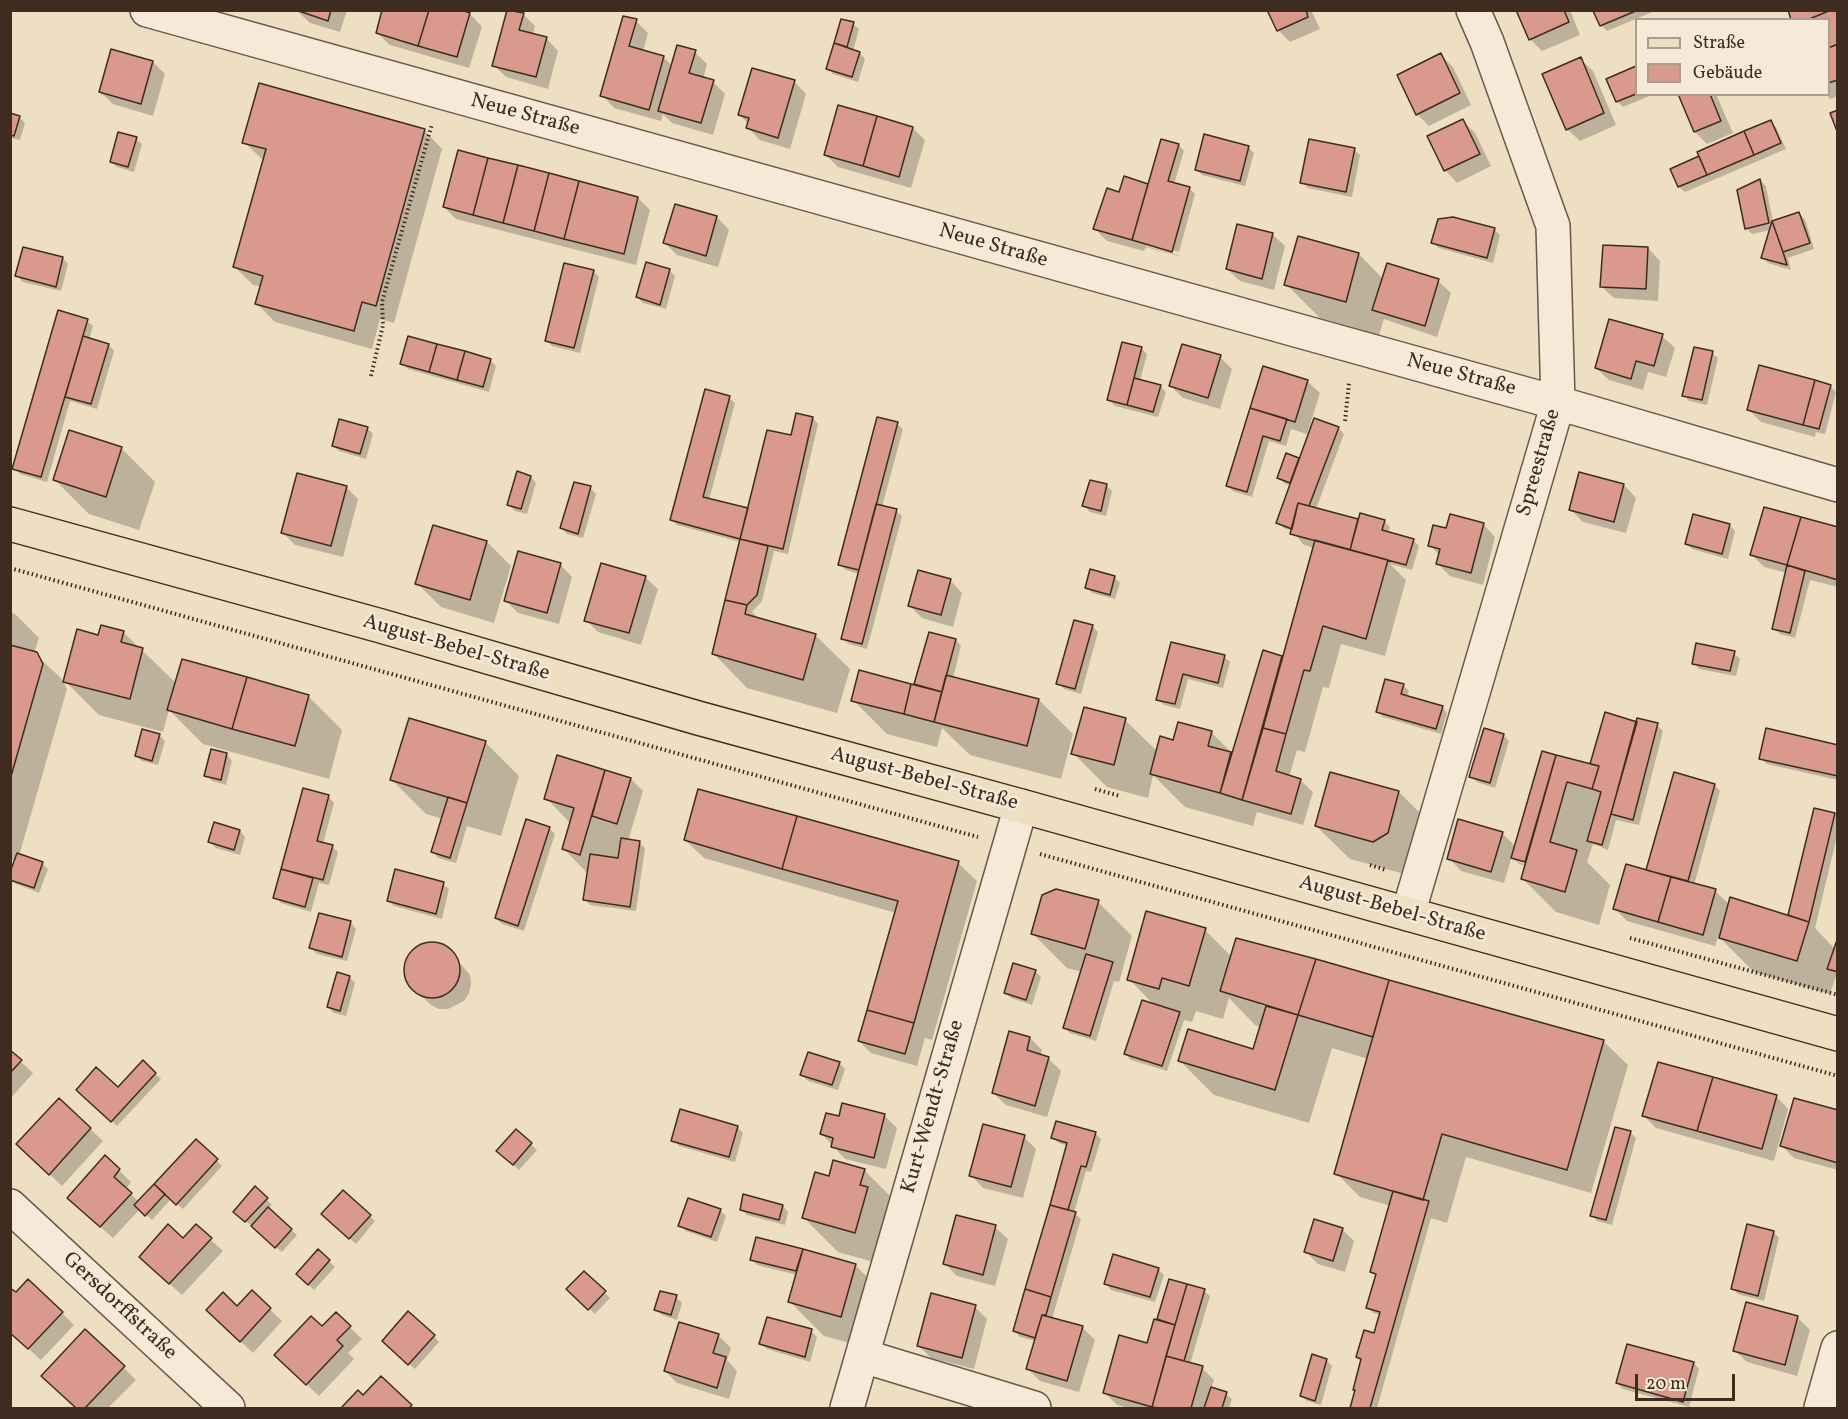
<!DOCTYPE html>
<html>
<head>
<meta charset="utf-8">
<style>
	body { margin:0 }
	#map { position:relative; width:1848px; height:1419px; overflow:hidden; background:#eedec2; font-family:Vollkorn,serif }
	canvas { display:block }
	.frame { position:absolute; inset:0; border:12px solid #3e2c21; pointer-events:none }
	.legend { position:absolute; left:1635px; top:18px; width:195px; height:78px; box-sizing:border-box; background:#f4ead7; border:2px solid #ab9e8e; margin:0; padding:8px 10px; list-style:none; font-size:18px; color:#3e2c21 }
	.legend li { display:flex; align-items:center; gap:12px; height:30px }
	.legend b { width:30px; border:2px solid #ab9e8e }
	.scale { position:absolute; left:1635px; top:1374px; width:100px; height:27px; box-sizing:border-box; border:3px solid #3e2c21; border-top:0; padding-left:8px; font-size:18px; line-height:21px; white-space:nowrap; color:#3e2c21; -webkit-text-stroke:4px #f4ead7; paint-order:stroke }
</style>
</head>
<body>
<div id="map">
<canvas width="1848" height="1419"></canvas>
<div class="frame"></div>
<ul class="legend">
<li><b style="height:8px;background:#eedec2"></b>Straße</li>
<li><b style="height:16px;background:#d9998d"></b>Gebäude</li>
</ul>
<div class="scale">20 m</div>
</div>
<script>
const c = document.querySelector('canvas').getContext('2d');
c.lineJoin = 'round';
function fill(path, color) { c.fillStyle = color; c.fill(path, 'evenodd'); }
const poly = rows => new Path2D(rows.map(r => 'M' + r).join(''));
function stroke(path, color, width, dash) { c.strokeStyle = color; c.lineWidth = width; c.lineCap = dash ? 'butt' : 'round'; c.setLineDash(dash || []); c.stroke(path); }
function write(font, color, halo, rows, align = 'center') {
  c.font = font + ' Vollkorn,serif'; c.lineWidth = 5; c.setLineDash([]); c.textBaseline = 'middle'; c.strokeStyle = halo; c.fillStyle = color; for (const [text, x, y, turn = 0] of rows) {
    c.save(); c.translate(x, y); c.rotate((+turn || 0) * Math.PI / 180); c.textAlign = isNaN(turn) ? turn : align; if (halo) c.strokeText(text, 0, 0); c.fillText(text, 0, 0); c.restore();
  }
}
fill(poly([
	[347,10,340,32,310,23,297,11],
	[384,10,463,10,463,12,470,14,482,27,469,68,390,45,377,33],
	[1269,10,1311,10,1320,29,1290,42,1278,30],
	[1518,10,1570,10,1580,35,1542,51,1530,39],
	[1597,10,1657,10,1607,31,1601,25],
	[1838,10,1838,96,1830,99,1826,94,1828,94,1828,20],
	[523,14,535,26,533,35,546,38,558,51,548,89,506,77,494,65],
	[636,21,648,33,643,52,663,57,673,66,695,52,707,64,703,79,713,82,725,94,713,135,672,123,663,114,661,121,614,108,602,95],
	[842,21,853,24,859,29,853,51,860,53,865,59,858,82,833,74,827,68],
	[112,51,153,62,165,74,153,116,113,104,100,92],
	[1440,55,1453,67,1471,105,1429,126,1417,114],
	[1580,59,1593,71,1616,125,1580,141,1567,129],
	[1636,68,1636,94,1654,94,1623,107,1618,102,1608,80],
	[794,81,806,94,790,149,760,140,748,128,749,124,739,115],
	[1679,94,1716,94,1733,133,1707,144,1695,132],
	[839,107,913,128,925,140,911,188,838,167,826,155],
	[10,115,19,117,25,123,20,140,10,138],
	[1463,121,1475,133,1491,166,1457,183,1445,170,1429,137],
	[1771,122,1776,127,1786,149,1685,192,1679,187],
	[424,130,442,149,394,323,380,319,372,349,275,322,257,304,262,287,253,285,235,267,264,161,244,142],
	[136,139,142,144,134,172,117,167,111,162],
	[1162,141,1179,145,1184,151,1174,184,1190,189,1195,194,1179,252,1146,243,1146,246,1178,255,1178,256,1146,247,1144,251,1107,241,1095,229,1120,194,1125,178,1149,186],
	[1248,147,1254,153,1245,186,1202,175,1196,169],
	[1354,150,1360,155,1352,197,1308,188,1302,182],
	[1760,180,1766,186,1773,222,1799,214,1805,219,1814,249,1788,258,1791,270,1768,263,1762,257,1771,230,1752,234,1746,228],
	[638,198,650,210,636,265,456,219,444,207],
	[676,205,717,217,729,230,718,267,677,255,665,243],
	[1453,218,1495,230,1500,235,1493,263,1439,248,1433,243],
	[1272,234,1285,246,1274,290,1240,281,1227,269],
	[1648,248,1660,261,1658,301,1614,298,1601,286],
	[24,249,63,258,68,264,61,291,23,282,17,276],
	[1359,254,1383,279,1438,281,1451,293,1437,337,1384,319,1379,335,1320,318,1286,284],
	[593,271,599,277,580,353,552,346,546,340],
	[670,271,675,276,666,309,643,303,637,297],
	[87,321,93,326,89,339,109,345,114,351,97,409,70,401,47,482,20,474,14,468],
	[1662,336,1675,348,1666,377,1648,372,1643,390,1609,380,1596,368],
	[1123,344,1142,349,1147,354,1140,381,1160,386,1166,392,1158,417,1115,406,1109,400],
	[1712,353,1718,358,1707,405,1689,401,1684,395],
	[1220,357,1232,369,1220,409,1183,398,1171,386],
	[490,360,496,366,489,392,408,369,402,364],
	[1264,368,1307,381,1320,393,1307,434,1291,429,1286,446,1269,441,1252,497,1233,491,1228,486],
	[1830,386,1836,392,1825,434,1816,432,1815,437,1761,422,1749,410],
	[729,398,735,403,709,500,749,510,792,437,813,418,818,424,788,554,774,551,762,601,752,612,760,620,816,636,850,669,837,713,747,688,714,654,741,542,677,525,672,520],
	[897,424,903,429,882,507,896,511,902,516,867,649,849,644,843,638,859,574,846,570,840,564],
	[367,428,373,434,366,459,339,451,333,446],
	[1338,428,1344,434,1316,509,1359,522,1384,521,1390,527,1388,533,1413,540,1419,546,1412,570,1390,564,1406,580,1385,656,1341,644,1329,688,1323,687,1305,752,1297,750,1289,777,1300,780,1313,792,1303,825,1257,812,1253,826,1185,807,1153,775,1148,798,1107,787,1073,753,1125,720,1158,752,1174,742,1211,732,1233,754,1282,657,1283,659,1314,548,1304,545,1292,531,1284,528,1278,522,1291,486,1284,483,1279,478,1287,455,1300,460],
	[121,448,155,482,139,530,89,514,55,480],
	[518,473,531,477,536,483,527,514,515,511,509,505],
	[1580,474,1624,485,1636,498,1626,533,1583,522,1571,510],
	[1091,482,1107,486,1112,491,1106,516,1090,512,1084,506],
	[346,487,358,499,343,557,295,545,283,533],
	[590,488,596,494,583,538,567,534,561,528],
	[1483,524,1495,537,1483,585,1450,576,1438,564,1440,556,1430,545,1447,530],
	[1729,525,1735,531,1728,559,1692,549,1687,544],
	[1838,529,1838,587,1810,580,1795,638,1780,634,1774,629,1787,573,1764,567,1752,555],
	[487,542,511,566,494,623,441,607,417,583],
	[560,564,572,577,559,624,518,613,506,601],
	[645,577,658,589,641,645,598,632,586,620],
	[1114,577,1120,583,1115,599,1092,593,1087,587],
	[950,580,962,593,953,627,922,618,910,606],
	[10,612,15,614,39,638,34,653,61,678,67,689,19,856,42,863,48,869,39,893,16,884,10,879,16,861,10,859],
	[1092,626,1098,632,1081,694,1064,689,1058,683],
	[123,632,176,683,308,696,342,730,329,779,203,744,169,710,163,732,99,715,65,681],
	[930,634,956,640,961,646,953,678,1039,700,1073,734,1061,779,970,755,942,728,937,747,887,734,853,700,916,686],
	[1172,643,1224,657,1230,662,1223,688,1188,679,1180,709,1164,705,1158,700],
	[1734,653,1740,659,1736,676,1699,669,1694,663],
	[1403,685,1409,691,1407,697,1442,707,1447,713,1441,734,1383,717,1378,712],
	[1638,724,1657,725,1663,731,1639,825,1616,820,1608,850,1593,844,1587,862,1610,885,1599,925,1556,912,1522,878,1526,866,1519,864,1512,856,1504,883,1461,871,1449,858,1502,833,1516,847,1555,756,1558,759,1591,766],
	[1518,859,1533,863,1532,866,1518,862],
	[159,735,165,741,158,765,142,761,136,756],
	[1503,735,1509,741,1495,788,1477,782,1471,776],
	[485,742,519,776,501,836,467,826,456,863,438,858,433,852,443,819,426,814,392,780],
	[1838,746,1838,780,1767,764,1761,758],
	[227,755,232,761,226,785,212,781,206,775],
	[558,757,631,779,643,791,628,841,639,842,645,848,636,911,590,905,585,899,588,874,564,849,571,824,546,798],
	[1331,774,1399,792,1433,826,1408,875,1350,859,1316,826],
	[1715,785,1720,791,1694,885,1715,891,1730,905,1794,918,1790,914,1835,814,1838,817,1838,832,1815,928,1835,949,1838,942,1838,977,1836,976,1830,994,1754,972,1718,936,1715,946,1627,921,1615,909,1647,872],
	[304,790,329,797,334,803,323,844,332,847,338,852,329,885,319,883,311,912,281,903,275,897],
	[549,828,555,834,524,931,502,924,496,918],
	[240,831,245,837,240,855,216,848,210,842],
	[685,840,958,863,977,881,932,1040,925,1038,917,1066,871,1053,859,1041,896,913,704,858],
	[443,884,449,889,442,919,394,906,388,900],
	[1098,902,1132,936,1119,982,1114,981,1096,1041,1070,1033,1064,1027,1082,972,1067,968,1033,934],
	[320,915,351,923,356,929,347,961,317,954,311,948],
	[1205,930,1232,957,1603,1041,1628,1065,1591,1193,1466,1157,1447,1223,1431,1218,1377,1408,1352,1408,1362,1362,1357,1357,1375,1335,1381,1315,1373,1313,1367,1307,1377,1276,1372,1272,1391,1206,1360,1197,1336,1173,1368,1059,1332,1048,1309,1123,1214,1095,1180,1061,1254,1051,1261,1027,1255,1025,1229,998,1223,1019,1196,1011,1192,1022,1184,1020,1167,1071,1131,1060,1125,1054,1154,1005,1129,979],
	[1260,1002,1274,1006,1273,1009,1260,1005],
	[431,943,447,948,470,975,471,984,469,993,464,1001,448,1009,439,1009,431,1005,411,986,407,979,407,963,410,955,423,945],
	[1035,971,1041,977,1032,1005,1011,998,1005,993],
	[349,977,355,983,346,1016,334,1013,328,1007],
	[1030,1038,1042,1050,1040,1056,1048,1058,1061,1071,1047,1117,1006,1105,993,1093],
	[10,1052,33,1073,10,1099],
	[143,1062,161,1079,117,1126,78,1090,118,1090],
	[839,1063,845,1069,838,1090,808,1081,802,1075],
	[1776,1096,1788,1109,1774,1161,1656,1128,1644,1116],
	[59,1100,103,1141,62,1186,30,1156],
	[844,1105,885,1116,897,1128,886,1169,845,1159,822,1134,840,1118],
	[1838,1112,1838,1170,1794,1158,1782,1146],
	[737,1127,743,1133,735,1162,679,1146,673,1140],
	[516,1131,537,1150,519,1170,504,1157],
	[1630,1132,1636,1138,1612,1225,1597,1221,1592,1215],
	[1095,1133,1101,1139,1091,1172,1086,1171,1074,1213,1081,1219,1052,1319,1083,1328,1095,1340,1079,1392,1040,1381,1028,1369,1036,1341,1020,1337,1014,1331,1068,1146,1059,1143,1053,1138],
	[1024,1137,1036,1149,1023,1198,983,1188,971,1175],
	[196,1141,222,1166,183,1209,171,1199,152,1220,140,1209,113,1238,81,1210,105,1157,131,1182,126,1189,139,1202],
	[864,1170,898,1204,888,1266,838,1252,804,1218,830,1178],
	[255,1188,272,1205,268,1209,297,1235,282,1252,235,1212],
	[744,1196,783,1206,788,1212,785,1225,747,1215,741,1209],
	[720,1210,726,1216,717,1242,686,1231,680,1225],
	[370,1216,375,1221,356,1244,329,1220],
	[995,1227,1008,1239,995,1286,957,1276,945,1264],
	[1342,1229,1354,1241,1345,1272,1318,1264,1306,1252],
	[1774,1232,1779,1238,1764,1301,1738,1294,1732,1288],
	[210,1239,223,1251,182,1295,153,1269,183,1240],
	[757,1239,855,1265,889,1299,875,1350,824,1336,790,1302,797,1275,757,1265,752,1259],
	[318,1251,335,1267,314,1290,298,1274],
	[1158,1269,1164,1275,1155,1302,1111,1290,1106,1284],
	[584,1273,610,1298,595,1314,568,1289],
	[1170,1281,1204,1291,1210,1296,1190,1364,1202,1368,1214,1380,1211,1389,1226,1394,1232,1399,1229,1408,1130,1408,1117,1405,1105,1393,1148,1344,1163,1323,1159,1319],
	[252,1292,282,1321,253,1353,220,1322],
	[676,1297,682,1303,677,1320,662,1315,656,1310],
	[1747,1304,1798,1318,1810,1330,1797,1376,1747,1362,1734,1350],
	[975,1307,987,1319,974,1369,931,1358,918,1345],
	[62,1313,74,1325,41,1360,10,1332],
	[336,1314,362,1339,348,1353,354,1359,319,1396,288,1367],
	[811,1331,817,1337,810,1362,767,1349,761,1344],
	[718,1335,731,1348,727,1360,737,1371,729,1399,677,1383,665,1371],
	[434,1336,439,1342,415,1369,389,1347],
	[1326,1360,1332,1366,1321,1405,1307,1401,1302,1396],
	[1694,1363,1699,1369,1689,1407,1623,1389,1617,1383],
	[123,1367,136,1380,108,1408,77,1408,55,1388],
	[382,1378,414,1408,343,1408,358,1392,364,1397]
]), '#0003');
const building = poly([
	[296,10,331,10,328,21,296,10],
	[382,10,429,10,418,46,376,33,382,10],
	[429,10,462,10,470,13,457,57,418,46,429,10],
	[507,10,524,13,519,30,547,37,536,77,492,66,507,10],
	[1267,10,1306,10,1308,17,1277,31,1267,10],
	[1516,10,1564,10,1569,22,1529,40,1516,10],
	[1788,10,1831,10,1807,20,1791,20,1788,10],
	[1831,10,1838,10,1838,44,1828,48,1828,20,1807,20,1831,10],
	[1593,11,1593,10,1638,10,1600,26,1593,11],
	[623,16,637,19,629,46,664,56,649,110,600,96,623,16],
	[841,19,854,22,847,47,834,43,841,19],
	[834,43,860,52,852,77,826,69,834,43],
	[1838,44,1838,80,1828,83,1828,48,1838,44],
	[677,45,696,50,689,73,714,80,701,123,658,111,677,45],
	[111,49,153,61,141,104,99,92,111,49],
	[1441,53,1460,93,1416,115,1397,75,1441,53],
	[1581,57,1604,113,1566,130,1542,74,1581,57],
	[1636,66,1636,94,1616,102,1606,79,1636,66],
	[752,68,795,80,778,138,746,128,749,118,738,115,752,68],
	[259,83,425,129,376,306,362,302,354,331,255,304,263,276,233,267,266,149,242,143,259,83],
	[1678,94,1710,94,1721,121,1694,132,1678,94],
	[838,105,877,116,863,166,824,155,838,105],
	[1838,110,1838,134,1830,113,1838,110],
	[10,113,20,116,14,136,10,135,10,113],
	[877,116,913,127,899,177,863,166,877,116],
	[1463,119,1480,154,1444,171,1427,136,1463,119],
	[1771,120,1781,143,1754,155,1744,131,1771,120],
	[1744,131,1754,155,1707,175,1697,152,1744,131],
	[118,132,137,137,128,167,110,162,118,132],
	[1204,134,1249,146,1240,181,1195,170,1204,134],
	[1161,139,1179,144,1168,181,1190,187,1172,252,1132,240,1161,139],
	[1309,139,1355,148,1346,192,1300,183,1309,139],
	[458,150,488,158,473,215,443,207,458,150],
	[1699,156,1707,175,1678,187,1670,169,1699,156],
	[488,158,518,165,503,223,473,215,488,158],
	[518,165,549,173,534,231,503,223,518,165],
	[549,173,579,181,564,239,534,231,549,173],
	[1124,176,1148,184,1132,240,1093,229,1107,188,1119,192,1124,176],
	[1760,179,1769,223,1745,229,1737,190,1760,179],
	[579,181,638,197,624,254,564,239,579,181],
	[675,204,717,216,706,256,663,243,675,204],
	[1799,212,1810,243,1783,252,1772,221,1799,212],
	[1453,217,1495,228,1487,258,1431,243,1438,219,1453,217],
	[1772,221,1783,252,1787,265,1761,258,1772,221],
	[1237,224,1273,233,1262,279,1226,269,1237,224],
	[1298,236,1359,253,1346,302,1284,285,1298,236],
	[1603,245,1648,247,1646,289,1600,287,1603,245],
	[23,247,63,257,56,287,15,276,23,247],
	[646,262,670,269,660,305,636,297,646,262],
	[564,263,594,270,574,348,545,341,564,263],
	[1387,263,1439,279,1425,326,1372,310,1387,263],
	[58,310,88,319,41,477,12,469,58,310],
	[1609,319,1663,334,1654,366,1636,361,1631,379,1595,368,1609,319],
	[83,336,109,344,91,404,65,397,83,336],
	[408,336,437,344,429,372,400,364,408,336],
	[1122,342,1142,347,1127,405,1107,400,1122,342],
	[437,344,465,351,457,380,429,372,437,344],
	[1182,344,1221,355,1208,398,1169,386,1182,344],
	[1694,347,1713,351,1702,400,1682,396,1694,347],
	[465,351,491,359,483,387,457,380,465,351],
	[1759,365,1815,380,1803,425,1747,410,1759,365],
	[1263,366,1308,380,1295,422,1250,408,1263,366],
	[1134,378,1161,385,1153,412,1127,405,1134,378],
	[1815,380,1831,385,1819,429,1803,425,1815,380],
	[705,389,730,396,703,497,748,508,740,539,670,520,705,389],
	[1250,408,1287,419,1280,441,1263,436,1247,492,1226,486,1250,408],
	[796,413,813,417,783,549,740,539,767,430,791,435,796,413],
	[877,417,898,422,859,570,838,565,877,417],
	[1314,418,1339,427,1309,506,1298,503,1292,529,1276,523,1314,418],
	[339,419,368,427,360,454,332,446,339,419],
	[69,430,122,447,106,497,53,480,69,430],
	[1286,453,1299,458,1290,483,1277,478,1286,453],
	[517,471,531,476,521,509,507,505,517,471],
	[1579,472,1624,484,1614,522,1569,510,1579,472],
	[297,473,347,486,331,546,281,533,297,473],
	[1090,480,1107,484,1101,511,1082,506,1090,480],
	[574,482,591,486,578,534,560,528,574,482],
	[1298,503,1358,519,1350,550,1290,534,1298,503],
	[876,504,897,509,862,644,841,639,876,504],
	[1764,507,1801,517,1787,565,1750,555,1764,507],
	[1360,513,1385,520,1382,530,1414,539,1406,565,1350,550,1360,513],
	[1450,514,1484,523,1471,573,1436,564,1440,549,1428,546,1433,525,1446,528,1450,514],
	[1693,514,1730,524,1722,554,1685,544,1693,514],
	[1801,517,1838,527,1838,580,1787,565,1801,517],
	[433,525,487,541,470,600,415,584,433,525],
	[740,539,768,546,757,595,747,605,725,600,740,539],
	[1315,540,1388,560,1366,639,1323,626,1310,671,1304,670,1286,734,1263,728,1315,540],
	[518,551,561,563,547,613,504,601,518,551],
	[601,563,646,576,629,633,584,621,601,563],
	[1787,565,1805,571,1790,633,1772,629,1787,565],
	[1090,569,1115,576,1110,595,1085,588,1090,569],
	[918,570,951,579,941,615,908,606,918,570],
	[725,600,747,605,745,614,816,634,803,680,712,654,725,600],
	[1074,620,1093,625,1075,689,1056,684,1074,620],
	[101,625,124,631,121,642,143,648,130,699,63,682,77,629,98,635,101,625],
	[929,632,956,639,942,692,914,684,929,632],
	[1171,642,1225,655,1218,683,1183,674,1175,704,1156,700,1171,642],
	[1696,643,1735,651,1730,671,1692,664,1696,643],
	[10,645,37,652,43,664,10,780,10,645],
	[1263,650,1282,656,1242,800,1220,793,1263,650],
	[182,659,247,677,232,729,167,710,182,659],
	[859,670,911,684,904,714,851,701,859,670],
	[946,675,1039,699,1027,746,934,722,946,675],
	[247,677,309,695,295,746,232,729,247,677],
	[1385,679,1404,684,1401,694,1443,706,1436,729,1376,712,1385,679],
	[911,684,942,692,934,722,904,714,911,684],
	[1084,707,1126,718,1114,765,1071,754,1084,707],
	[1605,712,1637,722,1602,845,1587,841,1601,792,1592,789,1599,766,1590,764,1605,712],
	[409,718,486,741,467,803,390,780,409,718],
	[1637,718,1658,723,1633,820,1611,814,1637,718],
	[1178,722,1212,731,1208,746,1231,752,1220,793,1150,774,1160,736,1173,740,1178,722],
	[1263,728,1286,734,1276,771,1301,779,1291,814,1242,800,1263,728],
	[1484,728,1504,734,1490,783,1469,777,1484,728],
	[1766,728,1838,745,1838,776,1759,759,1766,728],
	[142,729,160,734,152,761,135,756,142,729],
	[211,749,227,753,221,780,204,776,211,749],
	[1542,751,1556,755,1525,862,1511,858,1542,751],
	[557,755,605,770,580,855,562,849,574,808,544,799,557,755],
	[1556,755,1599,766,1592,789,1567,782,1550,842,1577,850,1565,892,1521,879,1556,755],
	[605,770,631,778,617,824,592,816,605,770],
	[1330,772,1399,791,1388,833,1373,842,1315,826,1330,772],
	[1674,772,1715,784,1688,881,1646,870,1674,772],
	[303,788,329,795,317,841,333,845,323,880,281,869,303,788],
	[698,789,797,816,782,869,684,840,698,789],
	[448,797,467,803,450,858,431,852,448,797],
	[1814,808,1835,813,1809,922,1788,915,1814,808],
	[797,816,959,861,914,1023,867,1010,898,901,782,869,797,816],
	[526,819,550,827,518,926,495,918,526,819],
	[1458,819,1503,832,1491,872,1447,859,1458,819],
	[214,822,240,830,234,850,208,842,214,822],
	[621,838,640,841,630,907,583,900,590,854,618,858,621,838],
	[17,853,43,862,34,888,10,880,10,872,17,853],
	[1626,864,1671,877,1658,922,1613,909,1626,864],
	[281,869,313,878,305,907,273,898,281,869],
	[395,869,444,882,436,914,387,901,395,869],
	[1671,877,1716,889,1703,935,1658,922,1671,877],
	[1056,889,1099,900,1085,949,1031,934,1042,895,1056,889],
	[1730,897,1809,922,1797,961,1719,938,1730,897],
	[1146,911,1206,928,1189,986,1162,978,1159,989,1127,980,1146,911],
	[319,913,351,921,342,957,309,948,319,913],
	[1838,937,1838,972,1827,969,1838,937],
	[1236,938,1316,959,1298,1015,1220,991,1236,938],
	'404 970a28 28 0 1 1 56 0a28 28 0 1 1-56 0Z',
	[1086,954,1113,962,1090,1036,1063,1028,1086,954],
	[1316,959,1389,980,1373,1037,1298,1015,1316,959],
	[1013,963,1036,970,1026,1000,1004,993,1013,963],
	[337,972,350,976,340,1011,327,1007,337,972],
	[1389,980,1604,1040,1567,1170,1442,1134,1423,1200,1334,1174,1389,980],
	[1142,1000,1180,1012,1162,1066,1124,1054,1142,1000],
	[1266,1006,1298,1015,1275,1090,1178,1061,1188,1029,1253,1049,1266,1006],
	[867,1010,914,1023,905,1054,858,1041,867,1010],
	[1009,1031,1030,1037,1027,1050,1049,1057,1035,1106,992,1093,1009,1031],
	[10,1050,22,1060,10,1073,10,1050],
	[808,1052,840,1062,832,1085,800,1075,808,1052],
	[143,1060,156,1073,111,1122,76,1090,96,1067,118,1087,143,1060],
	[1658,1062,1713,1077,1697,1131,1642,1116,1658,1062],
	[1713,1077,1777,1095,1762,1149,1697,1131,1713,1077],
	[59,1098,91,1128,49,1175,16,1144,59,1098],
	[1794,1098,1838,1110,1838,1163,1780,1146,1794,1098],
	[842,1103,885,1114,874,1158,831,1147,833,1138,820,1134,826,1113,839,1116,842,1103],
	[680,1109,738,1126,729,1157,671,1141,680,1109],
	[1056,1121,1096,1132,1086,1167,1081,1166,1068,1210,1050,1205,1067,1143,1051,1138,1056,1121],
	[983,1124,1025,1135,1011,1187,969,1176,983,1124],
	[1615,1127,1631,1131,1606,1220,1590,1216,1615,1127],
	[516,1129,532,1143,513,1165,496,1151,516,1129],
	[196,1139,218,1159,176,1205,154,1184,196,1139],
	[105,1155,120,1169,114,1177,132,1193,100,1227,67,1198,105,1155],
	[833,1160,865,1169,860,1185,868,1187,855,1233,802,1218,815,1172,829,1176,833,1160],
	[154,1184,165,1194,145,1216,134,1205,154,1184],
	[255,1186,268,1198,245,1222,233,1212,255,1186],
	[343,1190,371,1215,349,1239,321,1214,343,1190],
	[1393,1191,1429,1201,1370,1408,1350,1408,1355,1390,1353,1390,1361,1359,1356,1357,1364,1330,1374,1333,1380,1312,1366,1308,1376,1274,1370,1272,1393,1191],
	[743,1194,783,1205,779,1220,740,1210,743,1194],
	[688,1198,721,1209,711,1237,678,1226,688,1198],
	[1050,1205,1076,1212,1051,1297,1025,1289,1050,1205],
	[268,1207,292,1229,275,1248,251,1226,268,1207],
	[956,1215,996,1225,983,1275,943,1264,956,1215],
	[1314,1219,1343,1228,1333,1261,1304,1252,1314,1219],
	[168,1224,183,1238,196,1224,212,1238,169,1284,139,1257,168,1224],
	[1747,1224,1774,1231,1758,1296,1731,1289,1747,1224],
	[756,1237,803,1249,796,1271,750,1260,756,1237],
	[318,1249,330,1260,308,1285,296,1274,318,1249],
	[803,1249,856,1264,841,1317,788,1302,803,1249],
	[1113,1254,1159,1268,1150,1297,1104,1284,1113,1254],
	[584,1271,606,1291,588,1310,566,1289,584,1271],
	[28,1279,63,1312,28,1349,10,1333,10,1288,16,1292,28,1279],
	[1169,1279,1187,1284,1175,1325,1157,1319,1169,1279],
	[1187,1284,1205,1289,1184,1361,1166,1356,1187,1284],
	[1025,1289,1051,1297,1046,1315,1042,1315,1035,1338,1013,1331,1025,1289],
	[252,1290,271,1308,240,1342,206,1310,223,1292,237,1306,252,1290],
	[660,1291,677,1295,671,1315,654,1310,660,1291],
	[931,1293,976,1305,962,1358,917,1346,931,1293],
	[1746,1302,1798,1316,1785,1365,1733,1351,1746,1302],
	[408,1311,435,1335,408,1365,382,1341,408,1311],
	[336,1312,351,1326,337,1340,343,1346,306,1385,274,1355,311,1316,322,1326,336,1312],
	[1042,1315,1083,1326,1067,1381,1026,1369,1042,1315],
	[767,1317,812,1329,805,1357,759,1344,767,1317],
	[1154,1319,1175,1325,1152,1407,1103,1393,1119,1335,1147,1343,1154,1319],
	[679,1322,719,1334,713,1353,726,1357,717,1388,664,1371,679,1322],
	[85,1329,125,1366,85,1408,76,1408,41,1376,85,1329],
	[1627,1344,1694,1362,1683,1402,1616,1383,1627,1344],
	[1312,1354,1327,1359,1315,1401,1300,1396,1312,1354],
	[1166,1356,1203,1366,1191,1408,1159,1408,1152,1407,1166,1356],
	[381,1376,412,1405,409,1408,341,1408,358,1390,363,1395,381,1376],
	[1211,1387,1227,1392,1222,1408,1204,1408,1211,1387]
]);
fill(building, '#d9998d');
stroke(building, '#3e2c21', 1.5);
const minor = poly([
	[147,10,1558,403,1838,485],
	[1408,914,1558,403,1553,226,1487,42,1473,10],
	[10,1206,228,1408],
	[863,1356,1034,1408],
	[847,1408,1021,806],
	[1821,1408,1838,1348]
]);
const major = poly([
	[10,524,381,626,698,718,1021,806,1838,1034]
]);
stroke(minor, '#6a5849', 36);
stroke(major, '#3e2c21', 36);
stroke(poly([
	[371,376,383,325,382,302,432,124],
	[1345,421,1349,383],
	[10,568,978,837],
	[1095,789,1120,796],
	[1040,854,1838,1076],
	[1370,865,1386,870],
	[1630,938,1838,995]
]), '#3e2c21', 4, [1.5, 3]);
stroke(minor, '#f4ead7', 33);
stroke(major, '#eedec2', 33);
write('21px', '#3e2c21', '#f4ead7', [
	["Neue Straße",525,116,15],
	["Neue Straße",993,247,16],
	["Neue Straße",1461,376,15],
	["Spreestraße",1540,463,-74],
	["August-Bebel-Straße",456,649,16],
	["August-Bebel-Straße",924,780,15],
	["August-Bebel-Straße",1392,910,16],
	["Kurt-Wendt-Straße",934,1107,-74],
	["Gersdorffstraße",119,1307,43]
]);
</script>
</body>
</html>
